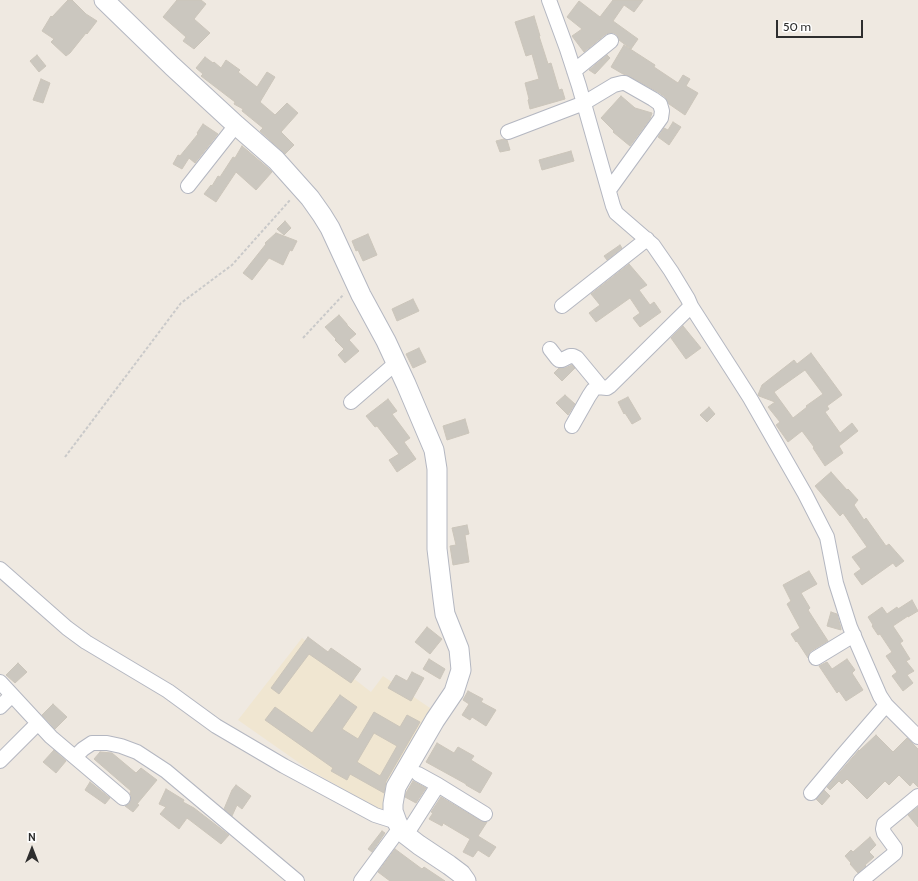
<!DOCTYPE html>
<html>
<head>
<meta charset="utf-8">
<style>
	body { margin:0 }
	#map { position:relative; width:918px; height:881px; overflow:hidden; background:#efe9e1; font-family:Cabin,sans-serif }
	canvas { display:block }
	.north { position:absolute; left:12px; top:829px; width:40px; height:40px; -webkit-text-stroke:3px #fff; paint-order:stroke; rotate:0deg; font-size:11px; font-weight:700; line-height:16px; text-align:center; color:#2e2e2e }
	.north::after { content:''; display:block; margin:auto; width:14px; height:18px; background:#2e2e2e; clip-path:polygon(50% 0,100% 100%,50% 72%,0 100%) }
	.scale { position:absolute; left:776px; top:20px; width:87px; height:18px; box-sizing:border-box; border:2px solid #2e2e2e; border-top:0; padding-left:5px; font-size:12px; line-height:14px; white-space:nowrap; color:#2e2e2e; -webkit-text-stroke:3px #fff; paint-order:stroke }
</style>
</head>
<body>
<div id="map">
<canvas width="918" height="881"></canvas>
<div class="north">N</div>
<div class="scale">50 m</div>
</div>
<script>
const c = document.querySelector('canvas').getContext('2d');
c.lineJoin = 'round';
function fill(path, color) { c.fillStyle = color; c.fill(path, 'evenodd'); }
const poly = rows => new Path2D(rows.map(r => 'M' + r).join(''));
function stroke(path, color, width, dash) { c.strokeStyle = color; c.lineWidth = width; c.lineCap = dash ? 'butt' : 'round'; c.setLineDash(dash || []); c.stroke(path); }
fill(poly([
	[302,638,371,692,383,676,433,710,417,739,382,810,380,810,308,769,238,720]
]), '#f0e6d1');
const building = poly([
	[68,0,72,0,86,14,97,21,87,34,86,33,70,53,66,56,51,42,54,39,42,31,51,16,52,17,68,0],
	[177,0,201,0,206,4,194,19,210,33,194,49,183,41,186,37,163,17,177,0],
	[613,0,643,0,634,12,624,5,613,21,638,39,631,49,619,40,617,35,614,33,609,33,606,34,584,52,572,36,582,29,567,17,579,1,600,17,613,0],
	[534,16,540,36,539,36,548,64,551,63,559,90,562,89,565,99,530,109,528,100,529,99,525,83,539,79,532,54,526,56,515,22,534,16],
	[624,45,655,65,654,67,678,83,683,75,690,79,686,86,698,93,685,115,669,104,665,97,658,92,629,76,623,74,611,67,624,45],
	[37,55,46,66,39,72,30,61,37,55],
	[607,55,610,58,595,74,589,70,607,55],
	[205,57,213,63,214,62,221,68,226,60,240,70,238,72,257,87,267,72,275,77,260,102,275,115,287,103,298,113,281,132,294,145,285,154,260,131,263,128,242,111,243,109,234,104,235,102,201,76,203,74,196,68,205,57],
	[41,79,50,83,43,103,33,100,41,79],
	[621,96,635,108,652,113,650,119,630,146,613,132,614,131,601,118,621,96],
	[673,122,681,127,669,145,658,137,664,128,668,130,673,122],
	[203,124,218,134,195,163,189,158,182,169,173,164,178,155,180,156,198,134,197,133,203,124],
	[504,139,507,140,510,150,500,152,496,141,504,139],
	[242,146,268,168,272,172,256,190,236,172,216,202,204,194,211,185,212,186,218,176,220,177,233,157,235,158,242,146],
	[571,151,574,161,542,170,539,160,571,151],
	[285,221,291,228,284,235,277,229,285,221],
	[276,233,297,241,292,251,290,250,283,265,269,258,252,280,243,273,266,244,265,243,276,233],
	[368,234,377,255,363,261,358,250,356,251,352,241,368,234],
	[620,245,622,248,607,260,604,256,620,245],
	[629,264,647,285,639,290,650,305,654,302,661,312,640,327,633,318,640,313,630,298,596,322,589,313,600,305,591,294,629,264],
	[413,299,419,311,397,321,392,309,413,299],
	[339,315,347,324,347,325,356,334,349,340,359,351,345,363,338,355,344,349,335,340,336,339,325,327,339,315],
	[683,326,701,348,686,359,671,338,683,326],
	[419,348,426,362,413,368,406,354,419,348],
	[811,353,842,395,827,406,829,409,825,412,840,433,852,423,858,431,839,446,843,453,825,466,813,448,814,447,802,431,788,442,776,425,780,422,768,407,775,402,759,396,758,395,762,385,794,360,797,364,811,353],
	[805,370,823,394,806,406,807,407,793,418,774,392,805,370],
	[572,365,575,368,562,381,554,373,559,368,565,368,572,365],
	[565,395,575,404,568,415,556,403,565,395],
	[628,397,641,419,632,424,625,413,624,414,618,402,628,397],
	[388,399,397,411,392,414,410,438,404,442,416,459,397,472,389,460,399,454,377,426,375,427,366,416,388,399],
	[709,407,715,414,707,422,700,415,709,407],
	[465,419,469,433,447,440,443,426,465,419],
	[831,472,847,490,848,489,858,500,854,505,864,520,866,518,886,546,889,544,904,561,896,567,893,563,862,585,854,574,861,569,852,557,867,547,843,513,840,516,815,486,831,472],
	[467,525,469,534,465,535,469,562,453,565,450,546,456,545,452,528,467,525],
	[809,571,817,584,801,593,810,608,808,610,828,641,811,651,809,654,808,658,797,641,796,642,791,634,800,628,787,604,791,601,783,585,809,571],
	[912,600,918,611,908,617,908,616,893,626,903,641,900,643,910,659,906,661,914,671,907,675,913,683,903,691,892,676,897,672,886,656,892,652,880,634,878,635,872,626,873,625,868,617,882,607,887,614,897,607,898,609,912,600],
	[831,612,837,614,841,628,841,630,827,626,831,612],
	[427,627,442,639,430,654,415,642,427,627],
	[308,637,328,652,331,648,361,669,351,683,309,654,279,694,271,688,308,637],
	[429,659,445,669,440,679,423,669,429,659],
	[847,659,855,670,852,673,863,690,846,701,839,691,837,693,819,666,827,662,832,669,847,659],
	[18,663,27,672,15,683,6,675,18,663],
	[412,672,424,678,411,701,388,688,396,675,407,681,412,672],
	[468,691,483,699,481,702,496,710,486,726,472,717,470,720,462,715,469,704,463,700,468,691],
	[340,695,357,707,342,729,358,739,374,712,400,727,407,715,420,722,386,781,384,793,350,774,347,780,331,771,333,768,265,720,275,707,312,733,340,695],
	[374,733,397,746,380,776,357,762,374,733],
	[53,704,67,717,55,729,42,715,53,704],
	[876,735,893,752,907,738,918,749,918,787,913,782,910,786,899,775,889,785,885,781,867,799,847,779,842,784,839,781,830,790,827,787,859,750,859,751,876,735],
	[437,743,454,753,458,747,474,756,471,760,492,773,480,793,466,785,466,784,426,762,437,743],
	[54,750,66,761,56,773,43,762,54,750],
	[100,752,112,753,136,773,141,768,157,780,137,804,139,805,133,812,125,806,129,804,131,800,131,796,130,793,131,791,94,759,100,752],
	[413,781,426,788,416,803,405,797,406,793,413,781],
	[90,782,110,798,105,804,85,790,90,782],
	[236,785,251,796,242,809,237,805,232,816,224,809,232,790,236,785],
	[166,789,184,800,183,802,194,808,229,835,221,844,187,818,179,829,160,814,166,807,159,804,166,789],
	[824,790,830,796,822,805,816,799,824,790],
	[441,797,481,821,484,822,487,822,478,836,496,847,489,857,478,850,473,857,463,852,470,839,443,823,442,826,429,819,433,813,431,812,441,797],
	[918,807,918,827,908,815,918,807],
	[382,831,385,833,372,852,368,849,382,831],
	[870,837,876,845,869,852,874,857,865,865,866,866,858,873,850,864,851,863,845,856,851,850,853,852,870,837],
	[395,849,422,869,424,867,445,881,390,881,378,872,395,849]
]);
fill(building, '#cbc7bf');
stroke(building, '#cbc5ba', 1);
const street = poly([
	[549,0,567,49,579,86,613,206,616,213,653,245,671,271,688,299,691,306,736,376,750,398,805,494,827,537,836,583,850,627,880,696,886,705,918,737],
	[574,71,611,41],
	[508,132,584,103,614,85,622,83,625,83,653,99,660,104,662,111,661,118,609,190],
	[188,186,236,125],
	[562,306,647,239],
	[550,349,557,358,559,360,562,360,570,356,573,356,577,358,601,387],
	[351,402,396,363],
	[572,426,589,396,593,390,597,387,607,388,610,386,691,306],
	[0,569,67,628,86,642,168,691,216,726,284,766,375,815,397,822],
	[816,658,854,635],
	[0,682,51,737,123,798],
	[0,707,12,695],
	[75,757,83,749,92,743,107,743,121,746,137,752,166,771,297,881],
	[0,761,38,723],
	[418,774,438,785],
	[811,793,842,756,886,705],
	[406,835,438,785,485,814],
	[361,881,400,828],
	[861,881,895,853,895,848,884,833,883,829,884,824,918,796]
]);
const secondary = poly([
	[104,0,172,66,236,125,276,160,310,198,322,215,330,228,361,295,386,341,406,384,434,450,437,469,437,549,443,599,445,614,459,649,461,670,454,692,435,720,396,787,393,804,393,811,397,822,400,828,406,835,419,845,449,865,461,874,466,881]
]);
stroke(street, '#b4b7c1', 16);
stroke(secondary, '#b4b7c1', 21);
stroke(poly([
	[303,338,344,294],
	[65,457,181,303,232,265,291,199]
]), '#c9c9c9', 2, [3, 2]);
stroke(street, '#fff', 14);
stroke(secondary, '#fff', 19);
</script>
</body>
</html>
